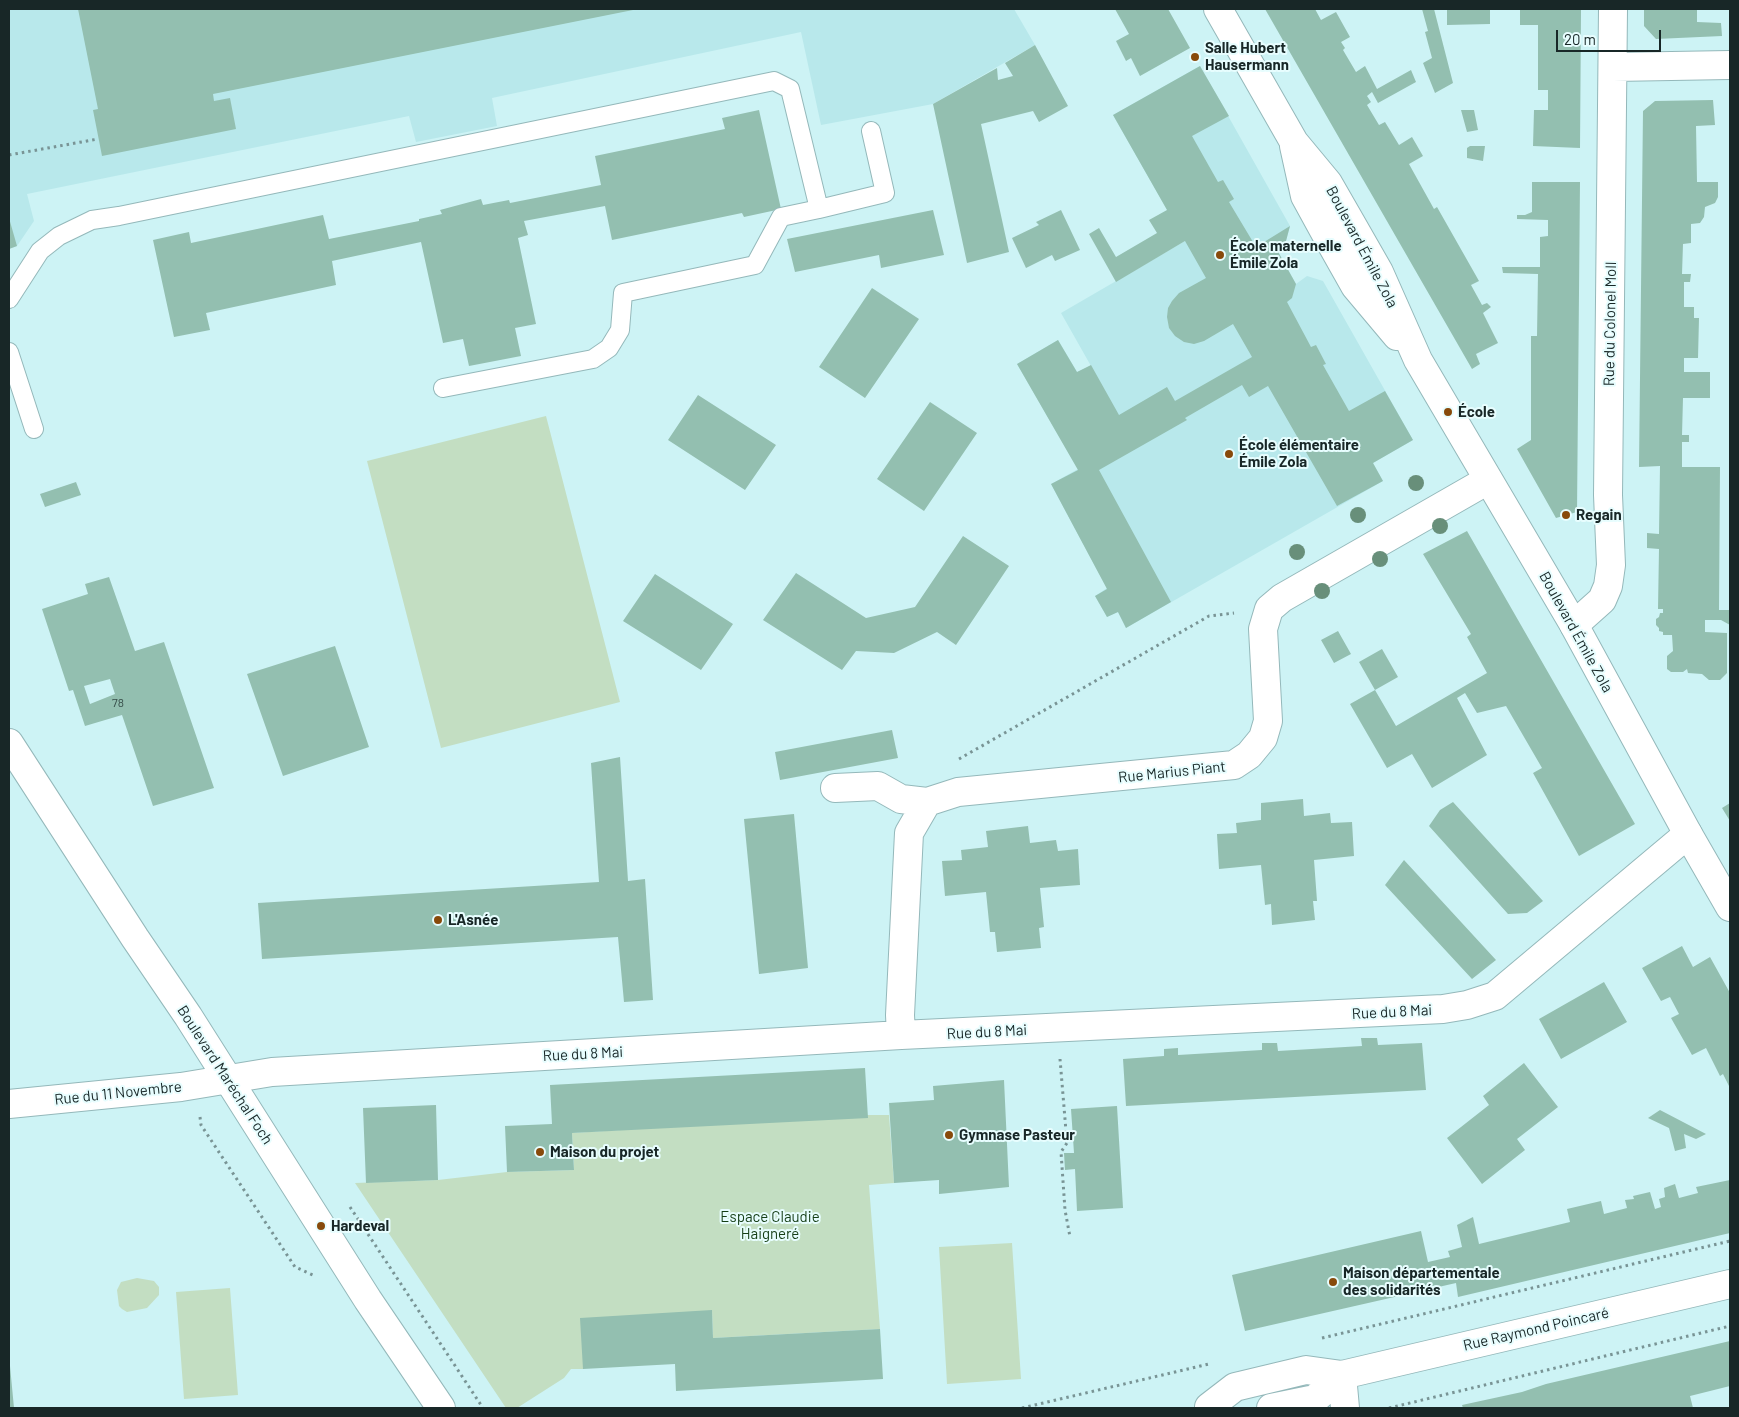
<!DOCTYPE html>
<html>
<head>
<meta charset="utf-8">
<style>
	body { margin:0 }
	#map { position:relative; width:1739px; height:1417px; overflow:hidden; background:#cdf3f5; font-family:Barlow,sans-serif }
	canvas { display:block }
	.frame { position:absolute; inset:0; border:10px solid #182727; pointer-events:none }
	.scale { position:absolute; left:1556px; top:30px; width:105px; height:22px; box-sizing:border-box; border:2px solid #182727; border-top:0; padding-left:6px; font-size:15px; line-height:18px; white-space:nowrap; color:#182727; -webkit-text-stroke:4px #e7fdfe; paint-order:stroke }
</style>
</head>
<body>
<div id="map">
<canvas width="1739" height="1417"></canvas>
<div class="frame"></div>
<div class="scale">20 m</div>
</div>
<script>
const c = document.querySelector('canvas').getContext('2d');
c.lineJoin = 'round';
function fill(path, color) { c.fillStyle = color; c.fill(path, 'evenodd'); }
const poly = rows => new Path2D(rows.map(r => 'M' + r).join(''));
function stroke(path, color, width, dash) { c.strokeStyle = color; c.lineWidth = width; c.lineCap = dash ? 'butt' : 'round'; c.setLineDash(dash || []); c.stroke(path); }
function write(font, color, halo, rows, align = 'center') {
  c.font = font + ' Barlow,sans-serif'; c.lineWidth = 4; c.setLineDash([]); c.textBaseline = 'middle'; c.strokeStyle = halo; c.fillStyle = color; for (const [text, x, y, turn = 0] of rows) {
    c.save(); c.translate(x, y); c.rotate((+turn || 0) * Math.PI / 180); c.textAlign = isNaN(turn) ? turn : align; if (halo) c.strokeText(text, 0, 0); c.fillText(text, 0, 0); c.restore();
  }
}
fill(poly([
	[9,9,1014,9,1035,45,933,104,821,125,801,32,492,98,497,126,416,142,409,116,27,194,34,221,17,246,9,249],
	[1200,66,1290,226,1286,241,1276,248,1296,284,1307,276,1323,281,1413,440,1373,463,1383,481,1126,628,1118,612,1107,617,1095,596,1107,588,1051,484,1078,469,1017,364,1058,340,1077,372,1091,366,1061,313,1185,241,1113,115]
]), '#b8e8eb');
fill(poly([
	[546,416,620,702,441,748,367,461],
	[868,1115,889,1115,894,1183,869,1185,880,1329,713,1338,712,1311,583,1369,571,1369,564,1378,517,1408,506,1408,355,1183,438,1180,507,1172,574,1170,572,1133],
	[1012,1243,1021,1379,947,1384,939,1247],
	[137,1278,154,1281,159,1287,159,1295,147,1308,127,1312,122,1309,119,1306,117,1290,121,1282],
	[230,1288,238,1395,184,1399,176,1292]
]), '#c3dec2');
fill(poly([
	[78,9,633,9,633,10,213,94,214,101,230,98,236,129,102,156,93,110,98,109],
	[1115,9,1168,9,1190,48,1140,76,1131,58,1126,61,1116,41,1129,34],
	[1265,9,1315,9,1321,20,1336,12,1350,37,1341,42,1345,48,1343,50,1356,72,1365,66,1377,89,1411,70,1416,82,1378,103,1372,92,1367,96,1371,102,1367,105,1379,125,1385,122,1399,145,1412,137,1423,156,1409,164,1434,209,1437,207,1479,281,1471,285,1482,305,1487,303,1491,307,1483,313,1498,343,1476,354,1480,364,1472,369],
	[1422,9,1434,9,1453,83,1435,93,1423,63,1432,58,1425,32,1428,31],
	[1447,9,1490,9,1490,24,1447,25],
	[1520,9,1581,9,1580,148,1533,146,1534,110,1548,110,1548,90,1538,90,1538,25,1520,25],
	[1644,9,1697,9,1697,22,1721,23,1722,36,1656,39,1644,26],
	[1035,45,1068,106,1039,122,1033,111,981,124,1009,252,967,263,933,104,997,68,998,80,1013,76,1005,63],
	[1200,66,1229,116,1192,136,1218,182,1223,180,1234,199,1229,202,1256,247,1290,226,1286,241,1276,248,1296,284,1292,298,1287,302,1311,347,1316,345,1326,364,1323,365,1349,411,1385,391,1413,440,1373,463,1383,481,1337,506,1268,386,1249,397,1242,385,1185,418,1187,420,1099,470,1171,602,1126,628,1118,612,1107,617,1095,596,1107,589,1051,484,1078,470,1017,364,1058,340,1077,372,1091,365,1119,415,1167,387,1175,401,1252,357,1233,324,1204,341,1194,344,1184,342,1175,336,1169,328,1167,317,1168,308,1172,301,1179,293,1206,278,1185,241,1116,282,1089,234,1099,228,1116,257,1157,233,1149,220,1167,210,1113,115],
	[1713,100,1715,125,1696,126,1697,182,1718,182,1718,197,1715,203,1705,207,1704,217,1700,223,1691,224,1691,243,1683,244,1682,274,1691,274,1690,282,1684,282,1684,307,1694,307,1694,318,1699,318,1698,358,1684,358,1684,372,1710,372,1710,398,1683,398,1682,435,1689,435,1689,442,1682,442,1682,467,1720,467,1719,610,1730,610,1730,625,1721,620,1705,620,1705,632,1727,633,1727,673,1720,680,1709,680,1702,674,1688,673,1687,669,1683,672,1671,672,1667,669,1667,656,1673,651,1672,635,1663,635,1663,632,1659,631,1659,628,1656,625,1656,619,1659,617,1660,613,1663,613,1663,609,1658,609,1659,549,1647,548,1647,533,1659,534,1660,466,1639,467,1643,111,1655,101],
	[759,110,781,209,744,217,742,213,612,240,605,206,524,221,528,235,518,238,536,324,515,328,521,356,469,366,463,339,443,343,421,242,332,261,336,285,206,313,210,330,174,337,153,240,189,232,191,243,323,215,329,239,419,221,419,219,442,214,440,210,481,199,483,205,509,200,510,203,601,185,595,156,725,129,722,118],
	[1461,110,1474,110,1478,130,1467,132],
	[1470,146,1485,146,1483,161,1467,158,1467,148],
	[1532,182,1580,182,1577,512,1556,518,1517,449,1531,440,1531,336,1537,336,1538,274,1503,273,1502,267,1540,267,1540,237,1548,236,1548,220,1517,219,1517,215,1525,215,1532,212],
	[933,210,944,255,881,268,879,255,795,272,787,239],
	[1061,210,1080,250,1055,261,1052,255,1026,268,1012,238,1039,225,1036,222],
	[9,218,17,246,9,249],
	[872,288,919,319,865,398,819,367],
	[698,395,776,445,745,490,668,440],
	[930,402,977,433,924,511,877,479],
	[76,482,81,495,45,507,40,494],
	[1467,531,1635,824,1579,856,1533,773,1542,768,1506,706,1477,713,1465,693,1457,698,1487,755,1432,788,1412,754,1387,768,1350,704,1375,690,1396,726,1487,673,1467,637,1471,634,1423,554],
	[963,536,1009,566,956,645,937,632,894,653,856,651,842,670,763,620,796,573,866,618,915,607],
	[655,574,733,624,701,670,623,621],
	[109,577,135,651,164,642,214,788,153,806,122,715,85,726,73,690,69,691,42,609,88,594,85,584],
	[110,679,115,694,90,704,84,686],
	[1338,631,1351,654,1334,663,1321,640],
	[335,646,369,747,283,776,247,674],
	[1382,649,1398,677,1375,690,1359,662],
	[892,730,898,758,780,780,775,752],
	[620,757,628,881,645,879,653,1000,624,1002,618,937,262,959,258,903,599,882,591,763],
	[1303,799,1304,816,1330,813,1331,823,1352,822,1354,856,1314,860,1317,901,1313,901,1315,920,1272,925,1271,904,1265,905,1261,865,1219,869,1217,834,1237,833,1236,823,1261,820,1261,803],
	[1453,802,1543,901,1527,913,1508,914,1429,826,1440,810],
	[1730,803,1730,821,1722,808],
	[794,814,808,968,759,974,744,819],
	[1028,826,1030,843,1056,840,1058,851,1078,849,1080,885,1040,888,1044,927,1039,928,1041,948,997,952,995,932,990,932,986,892,945,896,942,861,962,860,961,850,988,847,986,831],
	[1404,860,1496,960,1472,979,1385,885],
	[1682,946,1693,967,1710,957,1730,993,1730,1088,1723,1074,1720,1076,1706,1048,1692,1055,1671,1018,1679,1014,1670,997,1661,1001,1642,968],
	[1604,982,1627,1022,1561,1059,1539,1019],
	[1361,1038,1377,1038,1378,1045,1422,1043,1426,1090,1126,1106,1123,1059,1164,1056,1164,1049,1178,1048,1178,1055,1262,1050,1262,1043,1277,1043,1278,1051,1362,1046],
	[1524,1063,1558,1107,1517,1139,1525,1150,1482,1184,1447,1138,1489,1105,1483,1096],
	[865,1068,868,1118,572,1133,574,1170,507,1172,505,1126,552,1124,550,1085],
	[1004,1080,1009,1187,939,1194,939,1180,894,1183,889,1103,934,1100,933,1086],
	[436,1105,438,1180,366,1183,363,1108],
	[1117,1106,1123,1208,1077,1211,1075,1169,1065,1170,1064,1153,1074,1153,1071,1109],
	[1660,1110,1706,1134,1696,1139,1684,1134,1686,1148,1675,1151,1669,1128,1648,1118],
	[1730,1180,1730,1233,1458,1297,1456,1283,1245,1331,1232,1275,1421,1231,1428,1262,1450,1257,1448,1251,1462,1247,1457,1225,1473,1217,1479,1244,1570,1222,1567,1209,1601,1201,1604,1214,1627,1208,1625,1200,1634,1199,1633,1196,1650,1192,1655,1209,1661,1207,1659,1199,1665,1197,1664,1188,1675,1184,1679,1198,1698,1193,1696,1187],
	[712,1310,713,1338,880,1329,883,1379,676,1391,675,1364,583,1369,580,1318],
	[1730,1341,1730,1386,1690,1396,1693,1408,1463,1408,1462,1405,1522,1392,1546,1384],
	[9,1366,10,1366,14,1408,9,1408]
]), '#93bfb0');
const service = poly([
	[9,299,40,251,59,236,92,220,119,216,774,81,790,89,819,209,885,193,871,131],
	[9,352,34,429],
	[443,388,593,359,609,348,620,330,623,293,755,265,781,217,819,209]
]);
const minor = poly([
	[1613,67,1730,65],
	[1574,625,1602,600,1608,586,1611,565,1608,495,1613,9],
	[835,788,878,786,901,799,927,802,958,792,1234,765,1249,755,1263,738,1268,721,1263,629,1269,609,1282,598,1488,480],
	[901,1035,900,1015,909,833,927,802],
	[9,1104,181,1087,272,1072,901,1035,1443,1009,1467,1005,1495,996,1688,834],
	[1342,1375,1345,1408],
	[1209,1407,1235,1387,1306,1370,1342,1375,1730,1284],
	[1271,1408,1315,1399,1342,1375]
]);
const tertiary = poly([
	[1218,9,1294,142,1328,183,1351,223,1379,272,1418,360,1574,625,1688,834,1730,907],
	[1294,146,1305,196,1328,238,1355,286,1397,336],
	[9,743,135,938,188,1016,368,1300,441,1408]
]);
stroke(service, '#94b8ba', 20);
stroke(minor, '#94b8ba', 30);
stroke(tertiary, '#94b8ba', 30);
stroke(poly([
	[9,155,98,139],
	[959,759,1209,616,1234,613],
	[1060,1059,1067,1143,1061,1152,1065,1210,1070,1237],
	[200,1117,201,1125,295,1267,313,1275],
	[350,1207,483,1408],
	[1322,1338,1730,1241],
	[1022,1408,1209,1364],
	[1389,1408,1730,1326]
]), '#799495', 3, [2.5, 4]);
stroke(service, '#fff', 18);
stroke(minor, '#fff', 28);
stroke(tertiary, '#fff', 28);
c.fillStyle = '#688f7a';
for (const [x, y] of [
	[1416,483],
	[1358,515],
	[1440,526],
	[1297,552],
	[1380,559],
	[1322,591]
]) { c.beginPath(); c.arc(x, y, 8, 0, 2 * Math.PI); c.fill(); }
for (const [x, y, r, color] of [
	[1195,57,5,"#884a0b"],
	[1220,255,5,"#884a0b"],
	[1448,412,5,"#884a0b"],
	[1229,454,5,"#884a0b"],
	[1566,515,5,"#884a0b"],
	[438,920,5,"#884a0b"],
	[949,1135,5,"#884a0b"],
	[540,1152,5,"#884a0b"],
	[321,1226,5,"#884a0b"],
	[1333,1282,5,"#884a0b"]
]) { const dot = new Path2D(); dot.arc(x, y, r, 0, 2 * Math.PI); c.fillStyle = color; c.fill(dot); stroke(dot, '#e7fdfe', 2); }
write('12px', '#374d49', null, [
	["78",118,703]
]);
write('bold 15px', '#182727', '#e7fdfe', [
	["Salle Hubert",1205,48],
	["Hausermann",1205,65],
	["École maternelle",1230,246],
	["Émile Zola",1230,263],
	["École",1458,412],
	["École élémentaire",1239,445],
	["Émile Zola",1239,462],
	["Regain",1576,515],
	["L'Asnée",448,920],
	["Gymnase Pasteur",959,1135],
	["Maison du projet",550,1152],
	["Hardeval",331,1226],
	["Maison départementale",1343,1273],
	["des solidarités",1343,1290]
], 'left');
write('15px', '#182727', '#e7fdfe', [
	["Boulevard Émile Zola",1362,247,62],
	["Rue du Colonel Moll",1610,324,-89],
	["Boulevard Émile Zola",1576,632,61],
	["Rue Marius Piant",1172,772,-6],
	["Rue du 8 Mai",1392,1012,-3],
	["Rue du 8 Mai",987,1032,-3],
	["Rue du 8 Mai",583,1054,-3],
	["Boulevard Maréchal Foch",225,1075,57],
	["Rue du 11 Novembre",118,1093,-6],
	["Rue Raymond Poincaré",1536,1329,-13]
]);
write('15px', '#153e16', '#e7fdfe', [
	["Espace Claudie",770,1217],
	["Haigneré",770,1234]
]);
</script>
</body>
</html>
